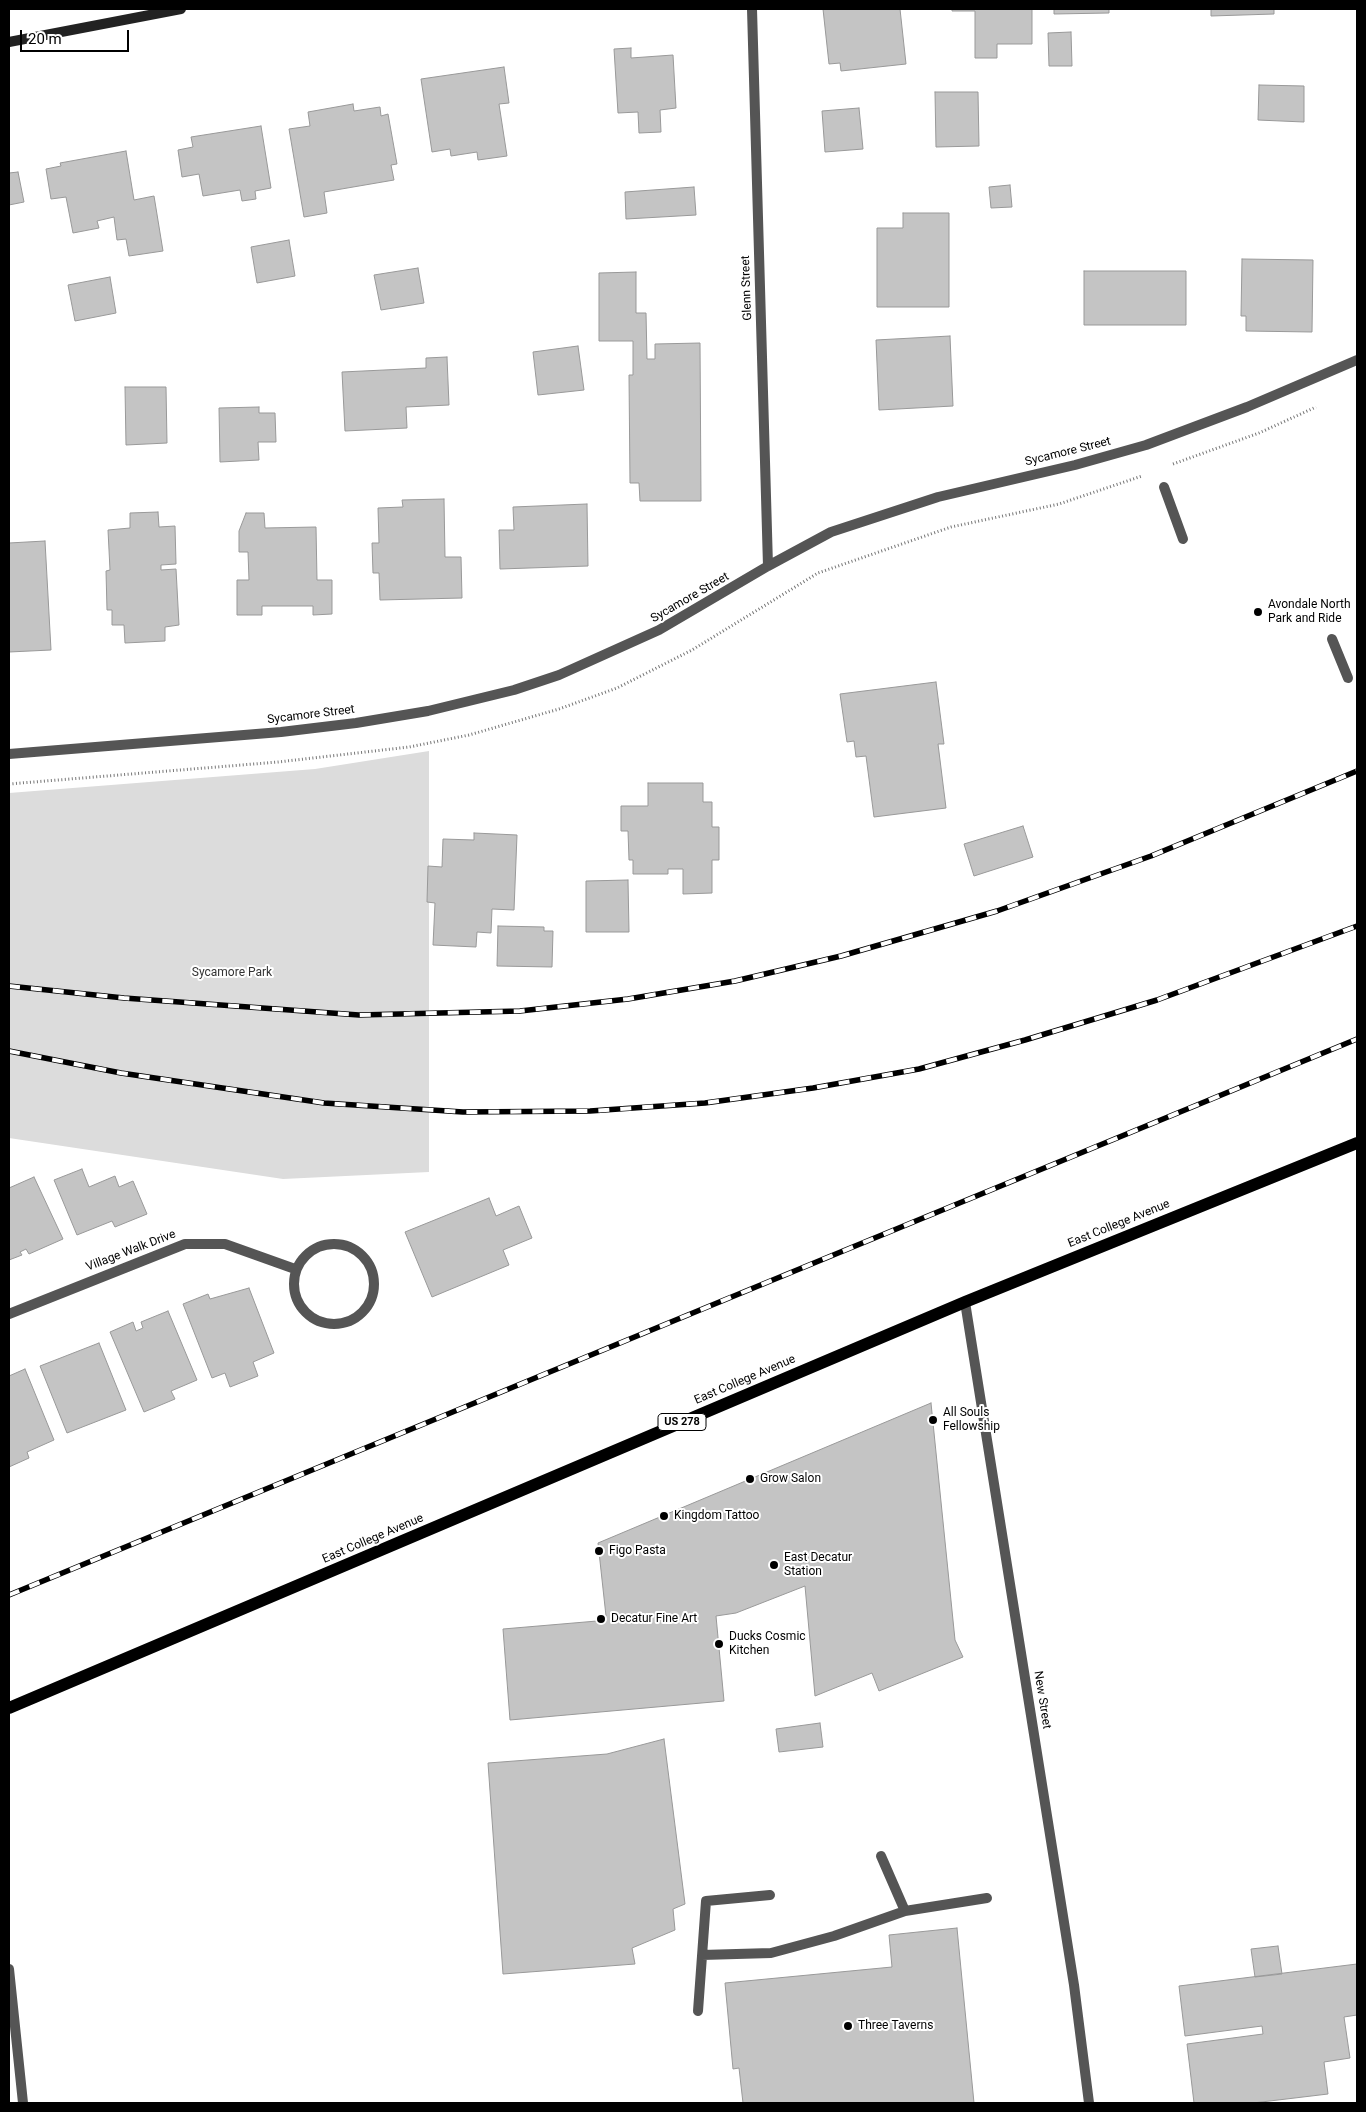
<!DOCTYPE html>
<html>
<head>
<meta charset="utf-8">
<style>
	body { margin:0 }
	#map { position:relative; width:1366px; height:2112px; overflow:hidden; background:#fff; font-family:Roboto,sans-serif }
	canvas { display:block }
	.frame { position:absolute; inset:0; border:10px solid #000; pointer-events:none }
	.scale { position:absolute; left:20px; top:30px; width:109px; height:22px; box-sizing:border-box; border:2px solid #000; border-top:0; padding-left:6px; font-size:15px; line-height:18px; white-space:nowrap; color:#000; -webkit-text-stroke:4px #fff; paint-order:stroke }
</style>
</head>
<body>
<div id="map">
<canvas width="1366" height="2112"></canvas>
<div class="frame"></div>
<div class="scale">20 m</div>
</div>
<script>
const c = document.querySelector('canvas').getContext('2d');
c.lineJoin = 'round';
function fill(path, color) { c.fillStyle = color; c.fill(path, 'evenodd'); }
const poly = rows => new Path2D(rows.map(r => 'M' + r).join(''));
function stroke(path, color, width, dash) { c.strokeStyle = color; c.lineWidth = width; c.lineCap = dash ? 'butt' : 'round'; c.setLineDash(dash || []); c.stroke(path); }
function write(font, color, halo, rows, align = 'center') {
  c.font = font + ' Roboto,sans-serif'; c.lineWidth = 4; c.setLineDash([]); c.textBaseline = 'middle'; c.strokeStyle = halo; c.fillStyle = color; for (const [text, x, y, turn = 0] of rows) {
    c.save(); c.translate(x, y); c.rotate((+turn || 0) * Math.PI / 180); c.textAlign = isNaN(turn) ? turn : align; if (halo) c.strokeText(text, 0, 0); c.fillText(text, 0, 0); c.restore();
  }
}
fill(poly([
	[429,751,429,1172,283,1179,9,1138,9,793,315,769]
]), '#dcdcdc');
const building = poly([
	[823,9,900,9,906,64,841,71,840,63,829,64,823,9],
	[952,9,1032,9,1032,44,997,44,997,58,975,58,975,11,952,11,952,9],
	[1054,9,1109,9,1109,13,1054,14,1054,9],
	[1211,9,1274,9,1274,14,1211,16,1211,9],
	[1071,32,1072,66,1049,66,1048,33,1071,32],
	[631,48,631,58,673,55,676,108,660,110,661,132,639,133,638,112,618,113,614,49,631,48],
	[504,67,509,103,499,104,507,156,478,160,477,152,451,156,450,149,432,152,421,79,504,67],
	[1259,85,1304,86,1304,122,1258,120,1259,85],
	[935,92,978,92,979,146,936,147,935,92],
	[353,104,354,111,380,107,381,116,388,114,397,164,391,165,394,180,324,192,327,213,304,217,289,129,310,126,308,112,353,104],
	[859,108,863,149,825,152,822,111,859,108],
	[261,126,271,188,255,191,256,199,242,201,240,190,203,196,199,174,182,177,178,150,193,147,191,137,261,126],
	[126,151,134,200,154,196,163,251,129,256,126,239,117,240,114,217,97,221,99,228,73,233,66,197,51,199,46,169,61,166,60,163,126,151],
	[18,172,24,202,9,205,9,173,18,172],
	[1010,185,1012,207,991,208,989,187,1010,185],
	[694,187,696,215,626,219,625,192,694,187],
	[903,213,949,213,949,307,877,307,877,228,903,228,903,213],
	[289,240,295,276,257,283,251,247,289,240],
	[1242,259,1313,260,1312,332,1246,331,1246,316,1241,316,1242,259],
	[418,268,424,303,381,310,374,275,418,268],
	[1084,271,1186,271,1186,325,1084,325,1084,271],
	[636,272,636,313,646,313,647,359,655,359,655,344,700,343,701,501,640,501,639,483,630,483,629,375,633,375,633,341,599,341,599,273,636,272],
	[110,277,116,313,75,321,68,285,110,277],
	[950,336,953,406,879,410,876,340,950,336],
	[578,346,584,390,538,395,533,352,578,346],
	[447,357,449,405,406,407,407,428,345,431,342,372,426,368,426,358,447,357],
	[125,387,166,387,167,443,126,445,125,387],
	[259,407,259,413,275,413,276,442,258,442,259,460,220,462,219,408,259,407],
	[444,499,445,557,461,557,462,598,380,600,379,573,373,573,372,543,379,543,378,508,403,507,402,500,444,499],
	[587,504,588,566,500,569,499,530,514,530,513,507,587,504],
	[158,512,159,527,175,526,176,564,161,565,161,570,176,569,179,625,165,627,165,641,125,643,124,625,112,625,112,610,107,610,106,571,110,570,108,530,130,528,130,513,158,512],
	[246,513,264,513,265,528,316,527,317,580,332,580,332,614,313,615,313,606,262,606,262,615,237,615,237,580,249,580,248,552,239,552,239,531,246,513],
	[45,541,51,650,9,652,9,543,45,541],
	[936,682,944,744,938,744,946,808,874,817,866,756,856,757,854,741,847,742,840,694,936,682],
	[648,783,703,783,703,802,712,802,712,827,719,827,719,860,712,860,712,893,683,894,683,869,668,869,668,874,633,874,633,860,629,860,628,831,621,831,621,806,648,806,648,783],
	[1023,826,1033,857,974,876,964,844,1023,826],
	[474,833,517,835,514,910,492,909,491,933,477,932,476,947,433,945,435,903,427,902,428,866,442,867,443,839,474,840,474,833],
	[628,880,629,932,586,932,586,881,628,880],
	[498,926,544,927,544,931,553,931,552,967,497,966,498,926],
	[82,1169,89,1187,115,1176,119,1187,133,1181,147,1214,115,1227,112,1221,77,1235,54,1180,82,1169],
	[34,1177,63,1239,29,1254,26,1249,20,1252,22,1255,9,1260,9,1188,34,1177],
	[489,1198,496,1216,519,1206,532,1238,503,1250,509,1265,432,1297,405,1232,489,1198],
	[249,1288,274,1353,253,1362,258,1376,230,1387,225,1373,212,1378,183,1304,208,1294,210,1299,249,1288],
	[168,1311,197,1380,171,1391,175,1399,144,1412,110,1332,133,1322,136,1331,143,1328,141,1322,168,1311],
	[99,1343,126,1410,67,1433,40,1366,99,1343],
	[25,1369,54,1440,27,1452,29,1458,9,1467,9,1376,25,1369],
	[931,1403,955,1640,963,1657,879,1691,872,1673,815,1696,805,1586,736,1613,716,1616,724,1701,510,1720,503,1629,597,1621,606,1616,598,1543,931,1403],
	[820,1723,823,1747,779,1752,776,1729,820,1723],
	[664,1739,685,1904,673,1909,675,1930,632,1948,635,1964,503,1974,488,1763,607,1754,664,1739],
	[957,1928,974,2103,743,2103,739,2068,733,2069,725,1983,892,1967,889,1935,957,1928],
	[1278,1946,1282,1974,1255,1977,1251,1949,1278,1946],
	[1357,1964,1357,2015,1344,2017,1350,2058,1324,2062,1328,2094,1253,2103,1194,2103,1187,2044,1263,2034,1262,2026,1185,2036,1179,1986,1357,1964]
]);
fill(building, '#c4c4c4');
stroke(building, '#999', 1);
stroke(poly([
	[1173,464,1259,433,1316,407],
	[9,784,278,762,409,747,469,735,559,709,617,688,692,650,818,573,951,527,1059,504,1142,476]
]), '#777', 3, [1, 2.5]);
stroke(poly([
	[1164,487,1183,539],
	[1332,639,1348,678],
	[965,1302,1074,1985,1089,2103],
	[881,1856,905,1911],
	[702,1955,771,1953,834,1936,905,1911,987,1898],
	[698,2011,706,1901,770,1895]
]), '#555', 10);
stroke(poly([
	[752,9,768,566],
	[9,754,281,732,356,723,428,711,514,690,559,675,659,630,768,566,831,532,938,497,1075,465,1146,445,1247,407,1357,360],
	'294 1284a40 40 0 1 1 80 0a40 40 0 1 1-80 0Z',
	[9,1314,185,1244,225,1244,295,1269],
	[9,1969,23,2103]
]), '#555', 10);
stroke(poly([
	[9,42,181,9]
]), '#222', 10);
stroke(poly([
	[9,1708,965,1302,1357,1143]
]), '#000', 12);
const rail = poly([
	[9,986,124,998,359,1015,520,1011,628,999,735,981,841,956,997,911,1151,856,1357,771],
	[9,1051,121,1073,324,1103,463,1112,590,1111,705,1103,813,1088,919,1069,1025,1040,1157,1000,1357,926],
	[9,1595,1357,1039]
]);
stroke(rail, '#000', 5.5);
stroke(rail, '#fff', 4, [11]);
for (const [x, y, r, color] of [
	[1258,612,5,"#000"],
	[933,1420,5,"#000"],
	[750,1479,5,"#000"],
	[664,1516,5,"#000"],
	[599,1551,5,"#000"],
	[774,1565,5,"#000"],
	[601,1619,5,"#000"],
	[719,1644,5,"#000"],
	[848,2026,5,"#000"]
]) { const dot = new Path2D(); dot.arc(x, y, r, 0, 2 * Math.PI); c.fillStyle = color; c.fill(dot); stroke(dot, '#fff', 2); }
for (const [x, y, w] of [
	[682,1422,48]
]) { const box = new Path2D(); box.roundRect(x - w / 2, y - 8.5, w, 17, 4); c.fillStyle = '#fff'; c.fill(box); stroke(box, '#000', 1); }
write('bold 11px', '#000', null, [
	["US 278",682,1422]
]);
write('12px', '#000', '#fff', [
	["Glenn Street",747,288,-92],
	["Sycamore Street",1068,452,-14],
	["Sycamore Street",690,598,-30],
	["Sycamore Street",311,715,-7],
	["East College Avenue",1119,1224,-22],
	["Village Walk Drive",131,1251,-21],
	["East College Avenue",745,1380,-23],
	["East College Avenue",373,1539,-23],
	["New Street",1042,1700,81]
]);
write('12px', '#000', '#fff', [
	["Avondale North",1268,605],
	["Park and Ride",1268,619],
	["All Souls",943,1413],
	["Fellowship",943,1427],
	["Grow Salon",760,1479],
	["Kingdom Tattoo",674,1516],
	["Figo Pasta",609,1551],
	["East Decatur",784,1558],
	["Station",784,1572],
	["Decatur Fine Art",611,1619],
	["Ducks Cosmic",729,1637],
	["Kitchen",729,1651],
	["Three Taverns",858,2026]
], 'left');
write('12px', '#333', '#fff', [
	["Sycamore Park",232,973]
]);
</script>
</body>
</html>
